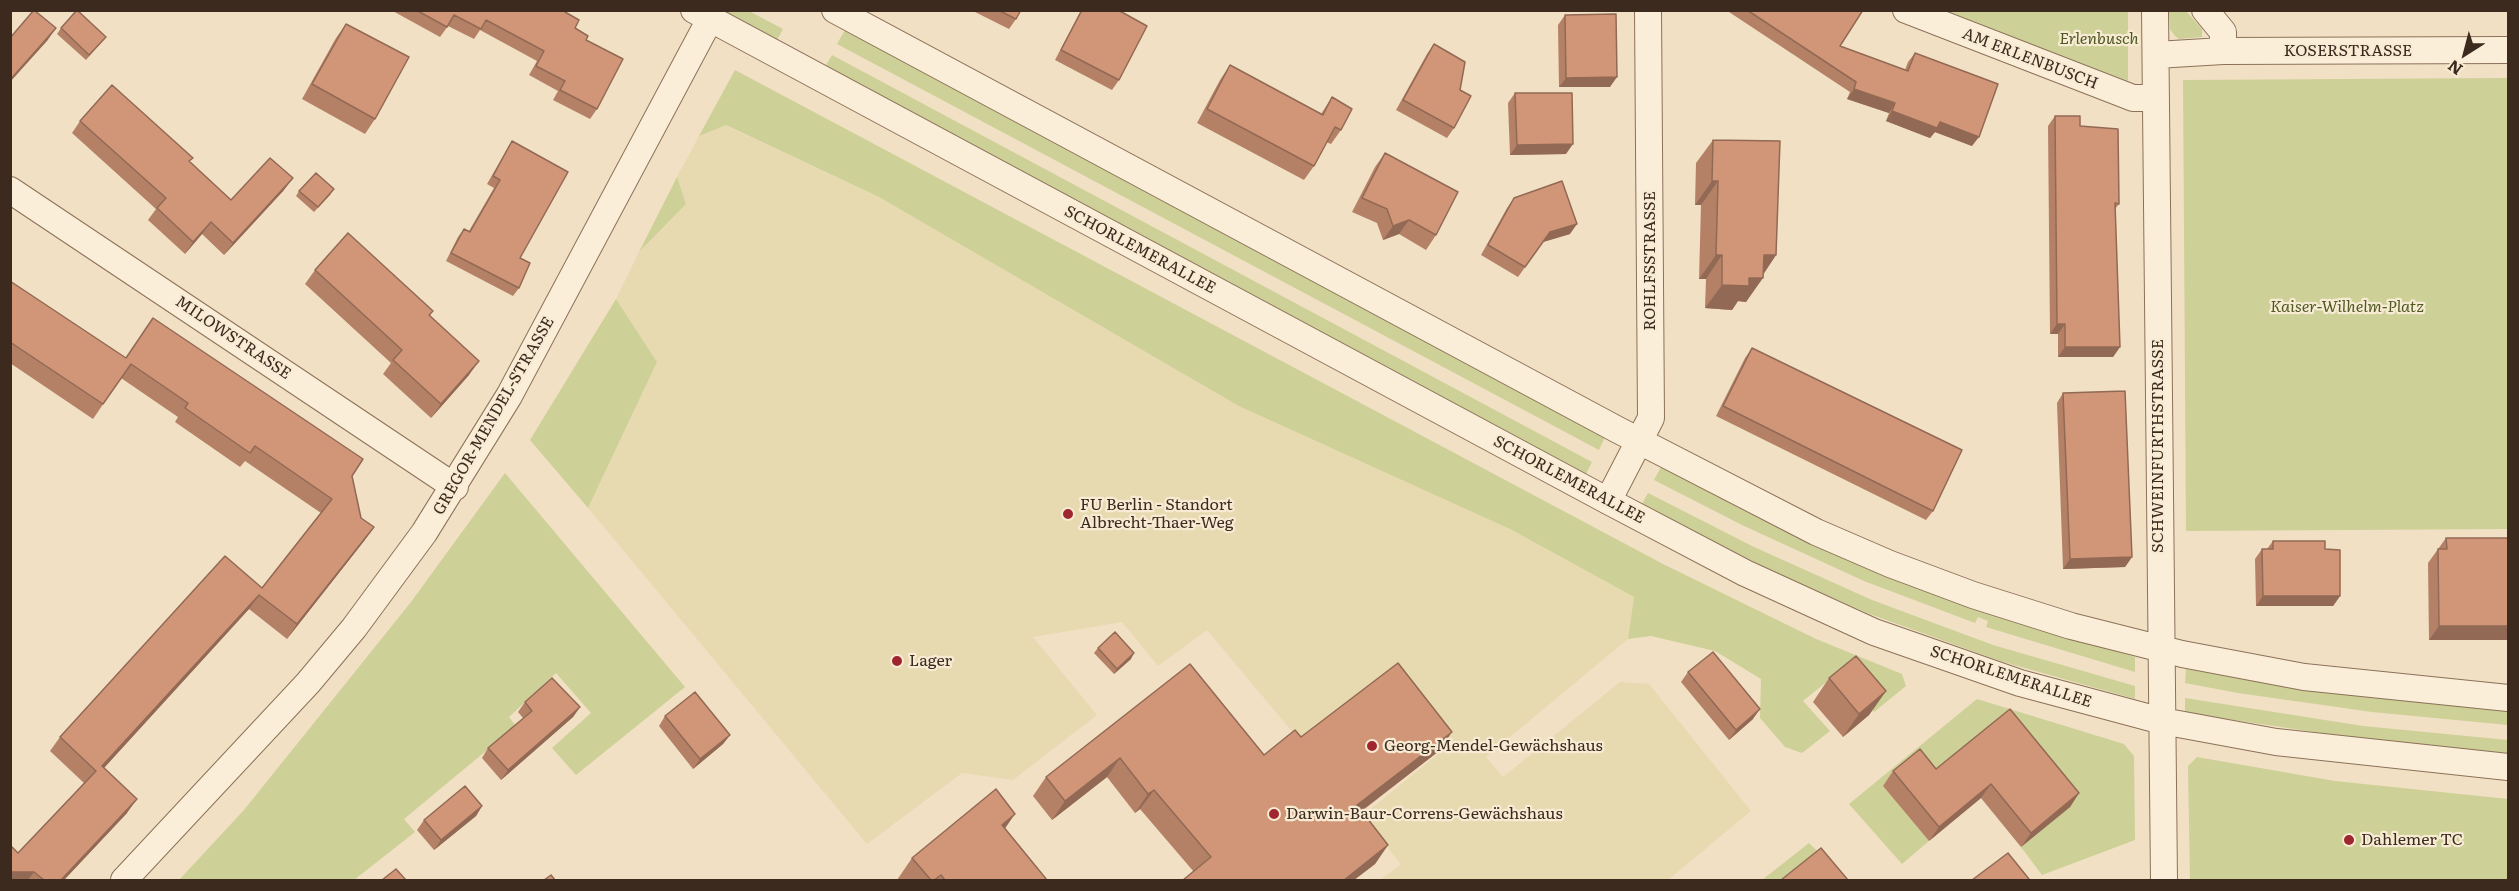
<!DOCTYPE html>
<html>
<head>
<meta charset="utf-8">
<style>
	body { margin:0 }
	#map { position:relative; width:2519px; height:891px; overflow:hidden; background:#f1e0c4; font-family:Literata,serif }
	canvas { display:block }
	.frame { position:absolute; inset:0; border:12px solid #3c2a1e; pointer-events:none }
	.north { position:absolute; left:2435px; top:24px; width:60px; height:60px; -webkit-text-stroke:4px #f7ebd4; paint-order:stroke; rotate:216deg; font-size:16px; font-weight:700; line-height:24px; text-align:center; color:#3c2a1e }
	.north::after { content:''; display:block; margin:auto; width:21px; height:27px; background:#3c2a1e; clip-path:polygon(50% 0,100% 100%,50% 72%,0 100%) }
</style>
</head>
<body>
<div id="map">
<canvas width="2519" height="891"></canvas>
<div class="frame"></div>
<div class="north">N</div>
</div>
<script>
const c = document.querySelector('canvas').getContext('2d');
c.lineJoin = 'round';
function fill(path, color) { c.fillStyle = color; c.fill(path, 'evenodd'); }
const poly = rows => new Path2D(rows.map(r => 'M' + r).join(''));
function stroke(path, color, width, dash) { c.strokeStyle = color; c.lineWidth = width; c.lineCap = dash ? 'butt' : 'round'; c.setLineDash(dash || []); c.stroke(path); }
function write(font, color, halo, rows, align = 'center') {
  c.font = font + ' Literata,serif'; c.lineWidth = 4.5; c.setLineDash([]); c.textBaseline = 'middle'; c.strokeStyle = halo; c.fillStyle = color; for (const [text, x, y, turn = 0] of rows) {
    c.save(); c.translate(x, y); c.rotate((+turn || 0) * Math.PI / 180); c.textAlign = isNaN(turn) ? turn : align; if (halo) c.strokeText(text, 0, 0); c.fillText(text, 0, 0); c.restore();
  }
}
fill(poly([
	[725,125,879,197,956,241,1510,529,1634,597,1628,639,1486,757,1503,777,1620,682,1649,684,1751,811,1668,880,1380,880,1401,864,1362,816,1449,745,1390,674,1301,742,1207,630,1158,666,1122,622,1033,637,1097,715,1013,780,962,773,867,844,588,508,657,362,616,299,639,252,686,204,677,177,699,136]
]), '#e7dab1');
fill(poly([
	[721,11,749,11,783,29,777,40],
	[1944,11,2128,11,2128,81],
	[2169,11,2186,11,2202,29,2202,37,2179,39,2175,36,2170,29],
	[845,30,1605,437,1599,450,837,44],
	[832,55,1592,462,1586,474,825,67],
	[735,70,1663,564,1816,639,1902,674,1906,686,1874,712,1840,671,1803,701,1830,731,1802,753,1785,747,1760,718,1761,679,1715,651,1651,636,1628,639,1634,597,1510,529,1239,406,879,197,726,125,699,136],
	[2508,78,2508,529,2186,531,2183,80],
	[677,177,686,204,639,252],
	[616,299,657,362,588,508,530,440],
	[1661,467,1747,512,1875,571,1987,613,2135,657,2135,672,1986,627,1988,621,1978,617,1975,623,1864,581,1742,525,1654,480],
	[505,473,685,687,576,775,552,748,591,713,556,673,509,717,516,726,404,819,415,832,354,880,179,880,244,810,411,602],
	[1648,493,1754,547,1872,600,1993,645,2135,686,2135,699,2000,661,1867,613,1766,568,1642,504],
	[2186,669,2306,690,2508,711,2508,725,2372,712,2238,693,2185,683],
	[2185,698,2363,726,2508,740,2508,753,2355,738,2220,718,2185,712],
	[1977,699,2124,744,2134,756,2135,840,2042,875,2021,847,2069,807,1960,771,1883,786,1929,841,1902,864,1849,804],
	[2197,757,2335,781,2508,799,2508,880,2190,880,2188,766],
	[1809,843,1817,851,1781,880,1762,880]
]), '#cdd097');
const street = poly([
	[694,10,1608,501,1745,573,1874,632,2020,683,2162,721,2276,742,2508,767],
	[835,10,1618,430,1816,532,1890,564,1973,595,2071,626,2182,654,2304,677,2508,698],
	[1906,10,2133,98,2156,98],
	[2155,10,2164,880],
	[2205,10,2223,32,2223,51],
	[2156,55,2223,51,2508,50],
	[10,190,455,487],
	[1608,501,1651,418,1648,10],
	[124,880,308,683,354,628,424,533,509,396,710,19]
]);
stroke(street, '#8c7159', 28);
stroke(street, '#fbeed8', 26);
fill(poly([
	[391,10,565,10,565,12,575,28,586,40,597,109,590,119,553,100,558,91,529,75,537,61,480,30,474,39,448,26,440,37],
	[971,10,1021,10,1016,19,1009,29],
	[1081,10,1118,10,1119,80,1112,90,1055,60],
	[1726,10,1863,10,1840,46,1905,70,1908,62,1915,53,1972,146,1935,132,1930,138,1886,121,1889,113,1847,99,1850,92],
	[1565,15,1610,87,1559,87,1558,25],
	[346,24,375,119,365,134,302,99,336,38],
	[61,28,106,37,86,60,57,34],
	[1434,44,1454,128,1447,138,1396,110,1427,54],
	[1230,65,1321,114,1332,97,1341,130,1331,144,1326,142,1314,166,1304,180,1197,123,1220,80],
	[1515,93,1566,154,1510,155,1508,103],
	[2055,116,2080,126,2119,204,2115,209,2120,347,2113,357,2058,357,2058,334,2050,334,2048,126],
	[80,121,190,162,231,200,284,190,224,255,202,234,185,254,148,220,156,209,72,133],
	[1713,140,1776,255,1763,274,1746,302,1738,301,1732,310,1705,308,1706,279,1699,279,1701,205,1695,205,1696,163],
	[512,141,520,258,519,288,513,296,446,261,458,237,464,229,469,231,494,188,487,184,507,149],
	[1385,153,1436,235,1426,250,1399,234,1383,240,1377,223,1352,212,1375,167],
	[299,191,331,194,314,212,296,196],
	[1514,198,1570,234,1543,242,1518,277,1481,255,1507,208],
	[315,270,433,311,430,315,469,375,431,418,383,374,391,363,305,284],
	[10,281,125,358,352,476,361,518,374,527,364,541,287,639,249,609,104,768,127,813,64,880,10,880,18,853,84,783,50,751,60,737,262,588,321,513,245,461,240,467,175,422,178,417,121,378,93,419,10,363],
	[1752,348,1933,511,1926,520,1716,416,1745,358],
	[2063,393,2132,557,2125,567,2063,569,2057,403],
	[2446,538,2508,538,2508,640,2429,640,2428,563],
	[2273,541,2325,549,2340,596,2333,606,2256,606,2255,559,2262,549,2267,549],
	[1098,648,1131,659,1114,674,1094,653],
	[1190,664,1264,755,1301,737,1439,751,1362,811,1388,845,1375,864,1354,880,1183,880,1194,872,1140,809,1135,813,1107,777,1052,820,1033,796,1046,777],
	[1688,672,1753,719,1729,740,1681,682],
	[1829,678,1886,691,1869,715,1843,737,1813,702],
	[525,702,580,707,573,717,501,780,482,758,488,748,523,718,518,712],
	[665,716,730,735,723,744,693,769,659,726],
	[1936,769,2079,793,2070,807,2021,847,1981,798,1929,841,1883,786,1893,771],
	[482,806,476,816,434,850,417,830,424,820],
	[1005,828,1047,880,897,880,912,858]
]), '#b48167');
fill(poly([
	[56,28,47,41,10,82,10,80],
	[1617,77,1610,87,1559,87,1566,78],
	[1854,89,1895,103,1889,113,1847,99],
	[1892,111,1940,122,1979,137,1972,146,1935,132,1930,138,1886,121],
	[1573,144,1566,154,1510,155,1517,145],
	[293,178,284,190,224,255,233,243],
	[1712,181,1718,181,1701,205,1695,205],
	[1409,220,1399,234,1383,240,1393,226],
	[211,222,202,234,185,254,193,242],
	[1577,224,1570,234,1543,242,1518,277,1550,232],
	[1716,255,1722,255,1706,279,1699,279],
	[1764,255,1776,255,1761,278,1763,278,1746,302,1738,301,1732,310,1705,308,1722,285],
	[2057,324,2065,324,2058,334,2050,334],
	[2065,347,2120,347,2113,357,2058,357],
	[479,361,469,375,431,418,441,404],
	[374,527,364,541,287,639,297,624],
	[2132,557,2125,567,2063,569,2070,559],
	[259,595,249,609,92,781,102,766],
	[2263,596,2340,596,2333,606,2256,606],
	[2439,626,2508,626,2508,640,2429,640],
	[1134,653,1131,659,1114,674,1117,669],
	[1886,691,1869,715,1843,737,1859,714],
	[580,707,573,717,501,780,508,770],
	[1760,709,1753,719,1729,740,1736,730],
	[1452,732,1439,751,1344,824,1357,805],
	[730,735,723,744,693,769,700,759],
	[1120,758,1107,777,1052,820,1065,801],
	[1991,784,1981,798,1929,841,1939,827],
	[1154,790,1140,809,1135,813,1148,794],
	[2079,793,2070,807,2021,847,2031,833],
	[137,799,127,813,64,880,61,880],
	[482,806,476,816,434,850,441,840],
	[1015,814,999,837,1002,825],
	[1388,845,1375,864,1354,880,1344,880],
	[10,872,34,872,28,880,10,880]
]), '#926954');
const building = poly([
	[34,10,56,28,10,80,10,38,34,10],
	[77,10,106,37,89,55,61,28,77,10],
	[416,10,565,10,565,12,579,20,575,28,588,36,586,40,623,59,597,109,560,90,565,81,536,66,544,51,486,20,481,29,454,15,447,27,416,10],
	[998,10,1021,10,1016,19,998,10],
	[1082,10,1118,10,1147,26,1119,80,1061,50,1082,10],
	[1747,10,1863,10,1840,46,1908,71,1915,53,1998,84,1979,137,1940,122,1937,128,1892,111,1895,103,1854,89,1856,82,1747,10],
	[1616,14,1617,77,1566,78,1565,15,1616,14],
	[346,24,409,57,375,119,312,84,346,24],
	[1434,44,1465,62,1460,90,1471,96,1454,128,1403,100,1434,44],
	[1230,65,1323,115,1332,97,1352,109,1341,130,1335,127,1314,166,1207,109,1230,65],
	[112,85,193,158,189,161,231,200,270,158,293,178,233,243,211,222,193,242,157,208,166,198,80,121,112,85],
	[1515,93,1572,93,1573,144,1517,145,1515,93],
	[2055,116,2080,116,2080,126,2118,129,2119,204,2115,203,2120,347,2065,347,2065,324,2057,324,2055,116],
	[1713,140,1780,141,1776,255,1764,255,1763,278,1749,278,1749,286,1722,285,1722,255,1716,255,1718,181,1712,181,1713,140],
	[512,141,568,172,520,258,530,263,519,288,451,253,464,229,470,232,500,180,493,176,512,141],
	[1385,153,1458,192,1436,235,1409,220,1393,226,1387,209,1362,198,1385,153],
	[316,173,334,189,318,207,299,191,316,173],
	[1562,181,1577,224,1550,232,1525,267,1488,245,1514,198,1562,181],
	[348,233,433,311,429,315,479,361,441,404,393,360,402,350,315,270,348,233],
	[10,281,126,358,153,318,363,459,352,476,361,518,374,527,297,624,259,595,102,766,137,799,61,880,44,880,34,872,10,872,10,845,18,853,96,771,60,737,225,556,262,588,332,499,255,446,250,453,185,408,188,403,131,364,103,404,10,342,10,281],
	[1752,348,1962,450,1933,511,1723,406,1752,348],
	[2125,391,2132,557,2070,559,2063,393,2125,391],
	[2446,538,2508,538,2508,626,2439,626,2438,549,2447,549,2446,538],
	[2273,541,2325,541,2325,549,2340,550,2340,596,2263,596,2262,549,2273,549,2273,541],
	[1115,632,1134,653,1117,669,1098,648,1115,632],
	[1713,652,1760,709,1736,730,1688,672,1713,652],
	[1856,656,1886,691,1859,714,1829,678,1856,656],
	[1398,663,1452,732,1357,805,1388,845,1344,880,1183,880,1211,857,1154,790,1148,794,1120,758,1065,801,1046,777,1190,664,1264,755,1295,730,1301,737,1398,663],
	[552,678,580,707,508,770,488,748,532,711,525,702,552,678],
	[695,692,730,735,700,759,665,716,695,692],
	[2010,709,2079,793,2031,833,1991,784,1939,827,1893,771,1920,749,1936,769,2010,709],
	[465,786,482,806,441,840,424,820,465,786],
	[996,789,1015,814,1002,825,1047,880,945,880,941,875,934,880,931,880,912,858,996,789],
	[1821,848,1848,880,1781,880,1821,848],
	[2008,853,2029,879,2028,880,1972,880,2008,853],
	[396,869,406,880,382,880,396,869],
	[551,875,555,880,544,880,551,875]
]);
fill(building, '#d19678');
stroke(building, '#926954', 1.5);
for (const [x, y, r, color] of [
	[1068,514,6,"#9f252f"],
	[897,661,6,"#9f252f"],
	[1372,746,6,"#9f252f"],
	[1274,814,6,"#9f252f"],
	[2349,840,6,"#9f252f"]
]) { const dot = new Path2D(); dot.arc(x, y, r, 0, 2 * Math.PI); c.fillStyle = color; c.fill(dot); stroke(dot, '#f7ebd4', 2); }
write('italic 16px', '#505923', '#f7ebd4', [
	["Erlenbusch",2099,39],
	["Kaiser-Wilhelm-Platz",2347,307]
]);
write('16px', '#3c2a1e', '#f7ebd4', [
	["KOSERSTRASSE",2348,51],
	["AM ERLENBUSCH",2030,59,21],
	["SCHORLEMERALLEE",1140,250,28],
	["ROHLFSSTRASSE",1650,261,-90],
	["MILOWSTRASSE",233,338,34],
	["GREGOR-MENDEL-STRASSE",494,416,-60],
	["SCHWEINFURTHSTRASSE",2158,446,-90],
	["SCHORLEMERALLEE",1569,480,28],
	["SCHORLEMERALLEE",2011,677,18]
]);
write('16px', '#3c2a1e', '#f7ebd4', [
	["FU Berlin - Standort",1080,505],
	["Albrecht-Thaer-Weg",1080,523],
	["Lager",909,661],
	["Georg-Mendel-Gewächshaus",1384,746],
	["Darwin-Baur-Correns-Gewächshaus",1286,814],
	["Dahlemer TC",2361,840]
], 'left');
</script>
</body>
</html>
